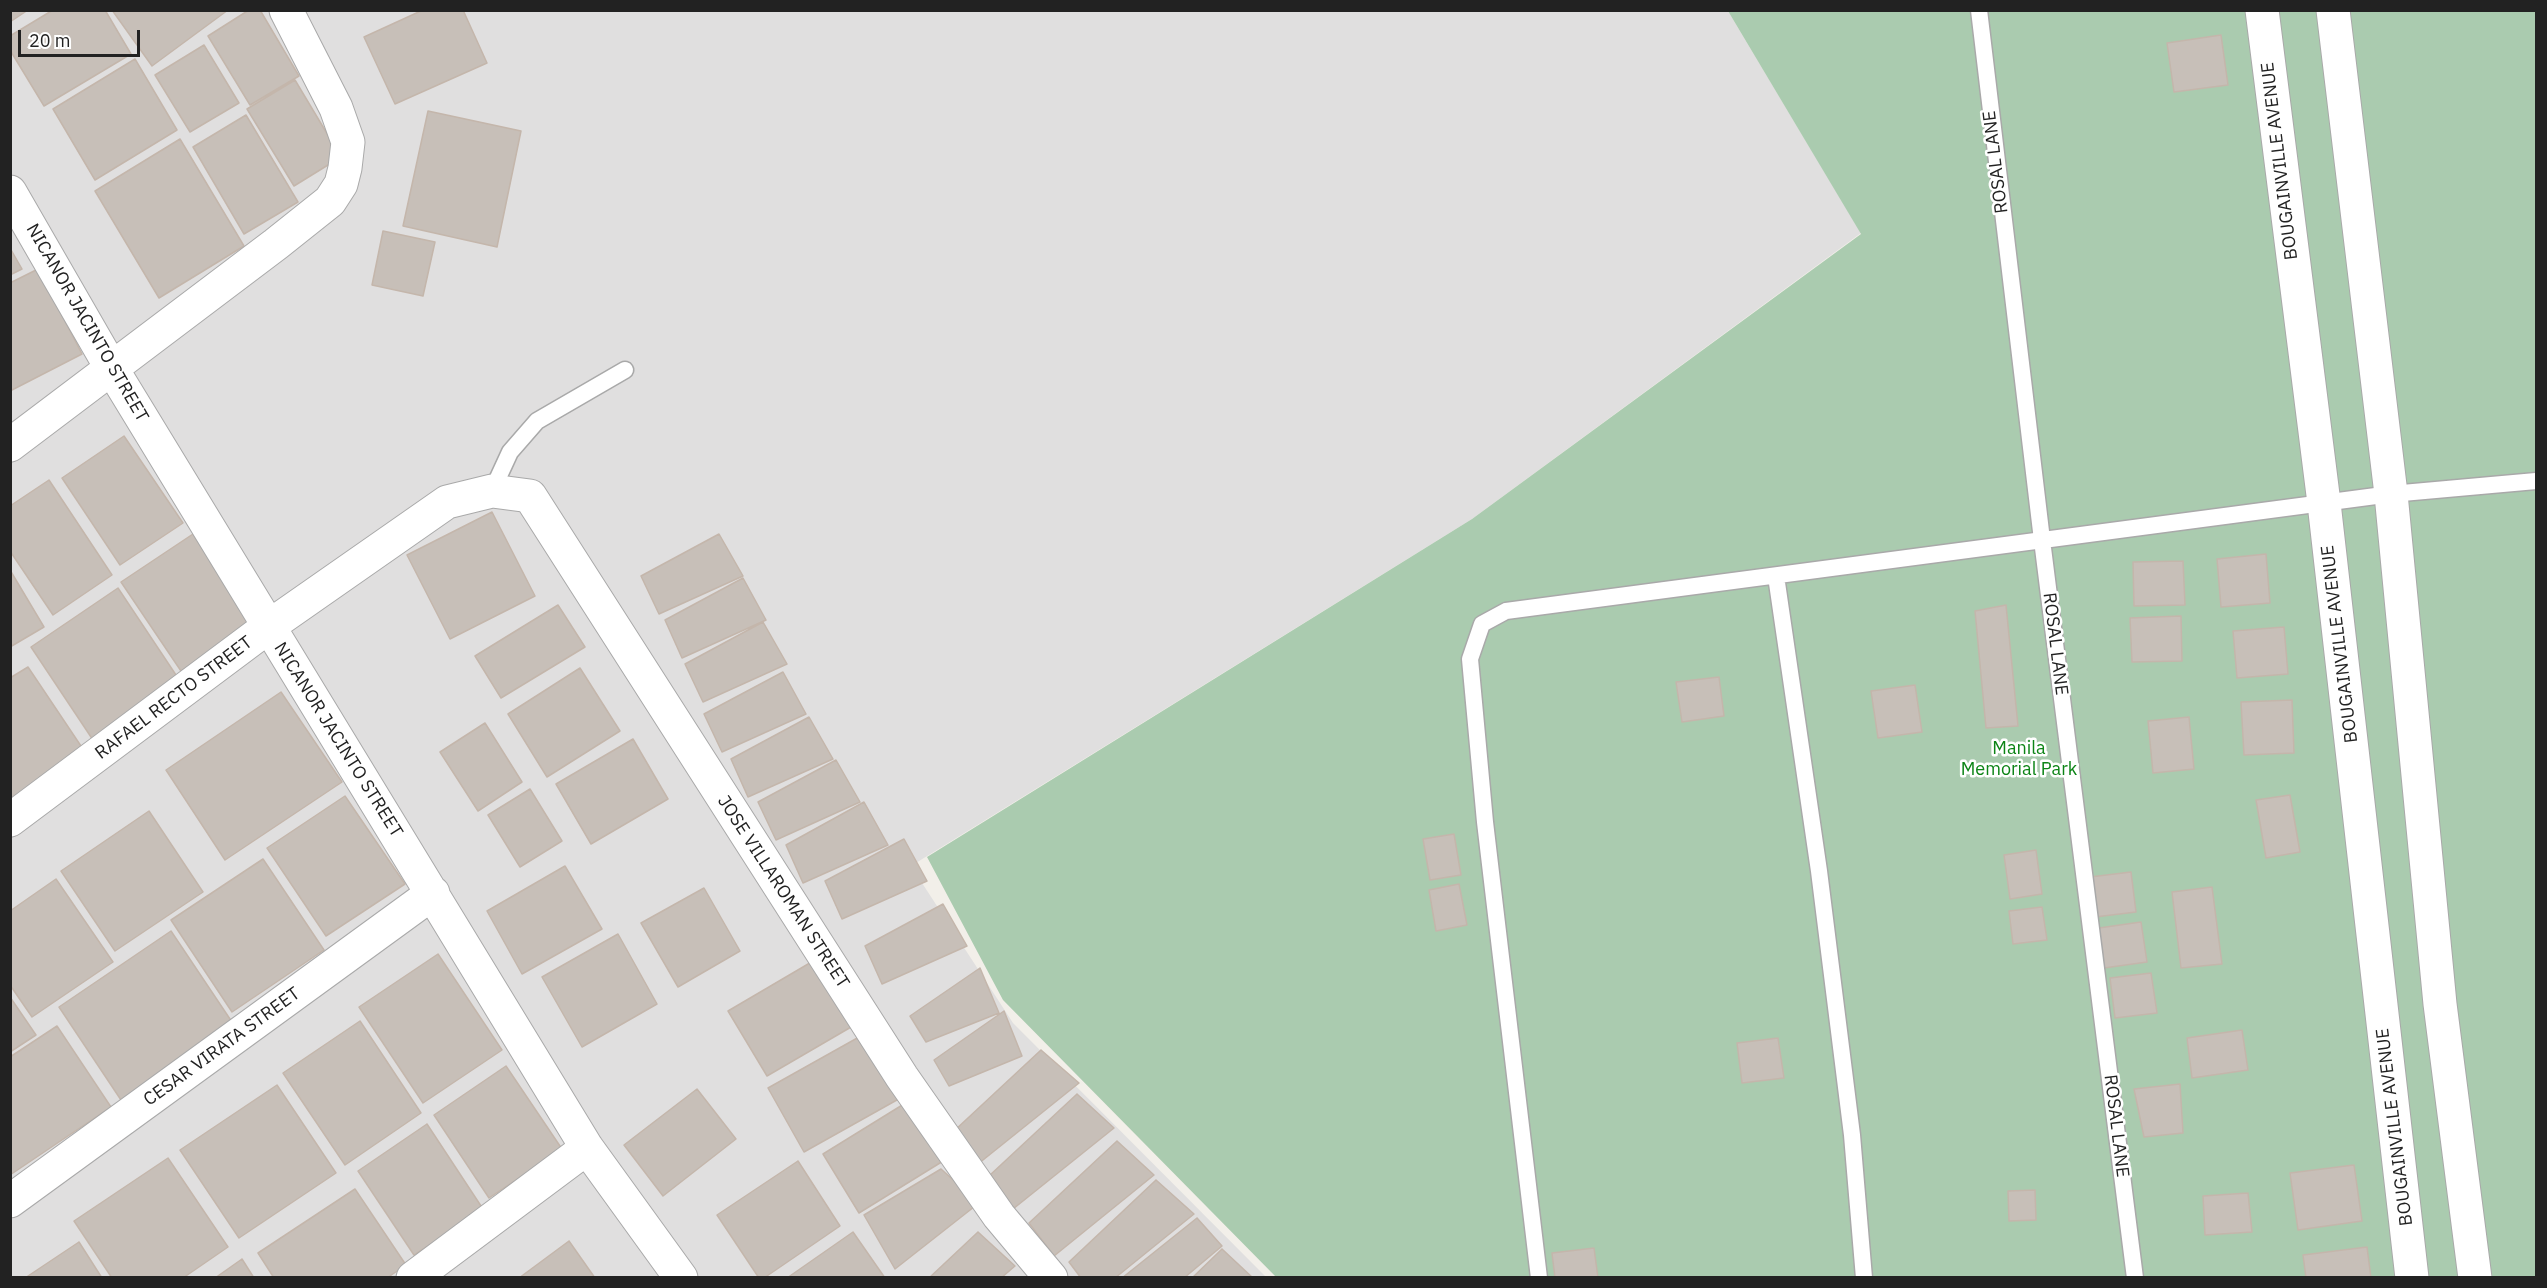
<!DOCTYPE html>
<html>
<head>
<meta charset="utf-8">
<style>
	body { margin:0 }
	#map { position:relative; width:2547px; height:1288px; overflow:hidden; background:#f2efe9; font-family:"IBM Plex Sans",sans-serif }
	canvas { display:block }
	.frame { position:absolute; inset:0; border:12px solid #222; pointer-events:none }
	.scale { position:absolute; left:18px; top:30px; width:122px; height:27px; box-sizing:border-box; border:3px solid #222; border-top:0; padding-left:8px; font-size:18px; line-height:21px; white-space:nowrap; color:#222; -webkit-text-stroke:4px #fff; paint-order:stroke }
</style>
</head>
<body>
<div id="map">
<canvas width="2547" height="1288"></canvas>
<div class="frame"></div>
<div class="scale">20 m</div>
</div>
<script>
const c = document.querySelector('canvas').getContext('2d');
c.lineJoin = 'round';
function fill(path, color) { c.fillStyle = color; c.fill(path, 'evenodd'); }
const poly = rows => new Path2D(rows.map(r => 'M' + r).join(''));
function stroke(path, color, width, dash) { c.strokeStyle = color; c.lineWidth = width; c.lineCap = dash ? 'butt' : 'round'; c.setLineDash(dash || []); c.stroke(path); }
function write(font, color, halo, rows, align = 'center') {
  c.font = font + ' "IBM Plex Sans",sans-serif'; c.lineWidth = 5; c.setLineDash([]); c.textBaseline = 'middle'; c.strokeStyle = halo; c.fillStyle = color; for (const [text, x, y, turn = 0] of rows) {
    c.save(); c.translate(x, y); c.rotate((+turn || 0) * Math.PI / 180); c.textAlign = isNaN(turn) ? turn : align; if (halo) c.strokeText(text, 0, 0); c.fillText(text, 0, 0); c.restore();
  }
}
fill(poly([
	[10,11,1728,11,1861,233,1472,519,911,866,1013,1023,1266,1277,11,1277]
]), '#e0dfdf');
fill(poly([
	[1728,11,2536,11,2536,1277,1276,1277,1003,1000,927,857,1472,519,1861,234]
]), '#aacbaf');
const building = poly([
	[10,10,28,10,10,22,10,10],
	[53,10,105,10,131,54,44,106,10,50,10,36,53,10],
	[112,10,228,10,152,66,112,10],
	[249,10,260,10,299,76,250,105,208,36,249,10],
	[423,10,463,10,487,63,395,104,364,37,423,10],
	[2221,35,2228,85,2174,92,2167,43,2221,35],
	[204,45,239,103,190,132,155,75,204,45],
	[135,59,177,130,95,180,53,109,135,59],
	[295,80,341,157,294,186,247,109,295,80],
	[428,111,521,131,497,247,403,226,428,111],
	[246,115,298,202,244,234,193,147,246,115],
	[180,139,244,246,159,298,95,191,180,139],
	[383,231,435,242,423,296,372,285,383,231],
	[10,248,22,269,10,275,10,248],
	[38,269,82,354,10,391,10,283,38,269],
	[124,436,183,523,120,565,62,478,124,436],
	[49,480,112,575,53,615,10,551,10,506,49,480],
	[492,512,535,596,450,639,407,555,492,512],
	[193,534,252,622,181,671,121,582,193,534],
	[719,534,743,576,659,614,641,576,719,534],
	[2266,554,2270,603,2221,607,2217,559,2266,554],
	[2183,561,2185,605,2134,606,2133,562,2183,561],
	[10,570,44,627,10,647,10,570],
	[743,578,766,620,682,658,665,620,743,578],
	[118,588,184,687,97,746,31,647,118,588],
	[558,605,585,647,501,698,475,656,558,605],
	[2006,605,2018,726,1986,728,1975,611,2006,605],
	[2181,616,2182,661,2132,662,2130,618,2181,616],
	[763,622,787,664,703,702,685,664,763,622],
	[2284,627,2288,674,2237,678,2233,631,2284,627],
	[28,667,85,752,10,802,10,678,28,667],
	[580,668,620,731,547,777,508,714,580,668],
	[783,672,806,714,722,752,704,714,783,672],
	[1719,677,1724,716,1682,722,1676,682,1719,677],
	[1915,685,1922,732,1878,738,1871,691,1915,685],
	[281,692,342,782,225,860,166,770,281,692],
	[2292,700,2294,753,2244,755,2241,702,2292,700],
	[809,717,833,759,748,797,731,759,809,717],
	[2189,717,2194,769,2153,773,2148,721,2189,717],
	[485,723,522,782,478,811,440,752,485,723],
	[633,739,668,799,591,844,556,784,633,739],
	[836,760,860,802,776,840,758,802,836,760],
	[530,789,562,841,520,867,488,815,530,789],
	[2290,795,2300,852,2266,858,2256,800,2290,795],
	[345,796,405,884,326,936,267,848,345,796],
	[864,802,888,845,803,883,786,845,864,802],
	[149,811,203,892,115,951,61,871,149,811],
	[1454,834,1461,875,1430,880,1423,839,1454,834],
	[904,839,927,881,842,919,825,881,904,839],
	[2036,850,2042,894,2010,899,2004,855,2036,850],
	[263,859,324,950,232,1012,171,920,263,859],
	[565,866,602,929,522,974,487,911,565,866],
	[2131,872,2136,912,2095,917,2090,877,2131,872],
	[56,879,113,962,32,1017,10,985,10,911,56,879],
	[1459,884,1467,925,1436,931,1429,890,1459,884],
	[2212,887,2222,964,2181,968,2172,892,2212,887],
	[704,888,740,951,678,987,641,923,704,888],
	[943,904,967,946,882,984,865,946,943,904],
	[2042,907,2047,940,2013,944,2009,911,2042,907],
	[2141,922,2147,962,2104,968,2099,928,2141,922],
	[171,931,234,1025,121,1100,59,1007,171,931],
	[618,934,657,1004,582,1047,542,977,618,934],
	[438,954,502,1050,423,1103,359,1007,438,954],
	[820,957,858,1023,767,1076,728,1011,820,957],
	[980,968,999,1013,926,1042,910,1016,980,968],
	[2151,973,2157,1013,2115,1018,2110,978,2151,973],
	[10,997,36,1035,10,1052,10,997],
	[1004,1011,1022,1056,949,1086,934,1060,1004,1011],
	[360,1021,421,1113,345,1165,283,1073,360,1021],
	[57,1026,111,1107,10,1175,10,1057,57,1026],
	[2242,1030,2248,1070,2192,1078,2187,1038,2242,1030],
	[868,1032,904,1096,804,1152,768,1088,868,1032],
	[1778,1038,1784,1078,1742,1083,1737,1043,1778,1038],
	[1041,1050,1079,1083,978,1164,954,1131,1041,1050],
	[506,1066,562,1149,489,1198,434,1115,506,1066],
	[2180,1084,2183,1133,2144,1137,2134,1089,2180,1084],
	[277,1085,336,1173,239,1238,180,1150,277,1085],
	[697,1089,736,1139,663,1196,624,1145,697,1089],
	[1077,1094,1114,1128,1013,1209,989,1176,1077,1094],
	[912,1099,948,1158,859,1213,823,1154,912,1099],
	[427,1124,483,1209,414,1255,358,1171,427,1124],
	[1117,1141,1154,1175,1054,1256,1029,1223,1117,1141],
	[168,1158,228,1247,183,1278,112,1278,74,1221,168,1158],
	[798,1161,840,1226,764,1278,759,1278,717,1215,798,1161],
	[2354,1165,2362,1221,2298,1230,2290,1173,2354,1165],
	[941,1169,979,1203,895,1269,864,1215,941,1169],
	[1156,1180,1194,1214,1115,1278,1081,1278,1069,1262,1156,1180],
	[355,1189,406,1265,387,1278,274,1278,258,1253,355,1189],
	[2035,1190,2036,1220,2009,1221,2008,1191,2035,1190],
	[2248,1193,2252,1232,2205,1235,2203,1196,2248,1193],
	[1197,1218,1222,1246,1184,1278,1122,1278,1197,1218],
	[853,1232,885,1278,787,1278,853,1232],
	[978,1232,1015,1266,1001,1278,929,1278,978,1232],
	[569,1241,595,1278,519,1278,569,1241],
	[79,1242,102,1278,25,1278,79,1242],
	[2367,1247,2371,1278,2306,1278,2303,1255,2367,1247],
	[1594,1248,1598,1278,1555,1278,1552,1253,1594,1248],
	[1222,1249,1253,1278,1192,1278,1222,1249],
	[242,1259,254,1278,215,1278,242,1259]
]);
fill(building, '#c7bfb8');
stroke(building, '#c4b6ab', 1.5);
const lane = poly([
	[1979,10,2042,540,2135,1278],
	[492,491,510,452,537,421,625,370],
	[1776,576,1819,871,1852,1135,1864,1278],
	[1539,1278,1485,822,1470,659,1482,624,1506,611,2391,494,2536,481]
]);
const street = poly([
	[2262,10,2324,503,2412,1278],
	[2333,10,2391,494,2440,1004,2475,1278],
	[10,192,112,369,587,1148,681,1278],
	[10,445,276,244,330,201,341,184,345,168,348,142,336,108,286,10],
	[10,820,268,627,447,502,492,491,530,496,902,1077,999,1216,1051,1278],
	[10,1201,433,893],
	[413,1278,587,1148]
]);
stroke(lane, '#a9a9a9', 19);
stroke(street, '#a9a9a9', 35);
stroke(lane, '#fff', 16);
stroke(street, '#fff', 33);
write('18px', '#222', '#fff', [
	["BOUGAINVILLE AVENUE",2280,161,-97],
	["ROSAL LANE",1996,162,-97],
	["NICANOR JACINTO STREET",87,323,60],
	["ROSAL LANE",2055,644,83],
	["BOUGAINVILLE AVENUE",2340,644,-97],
	["RAFAEL RECTO STREET",174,698,-37],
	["NICANOR JACINTO STREET",338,740,58],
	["JOSE VILLAROMAN STREET",783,892,57],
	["CESAR VIRATA STREET",222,1047,-36],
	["ROSAL LANE",2116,1126,83],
	["BOUGAINVILLE AVENUE",2395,1127,-97]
]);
write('18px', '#0c8416', '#fff', [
	["Manila",2019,749],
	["Memorial Park",2019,770]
]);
</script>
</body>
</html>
